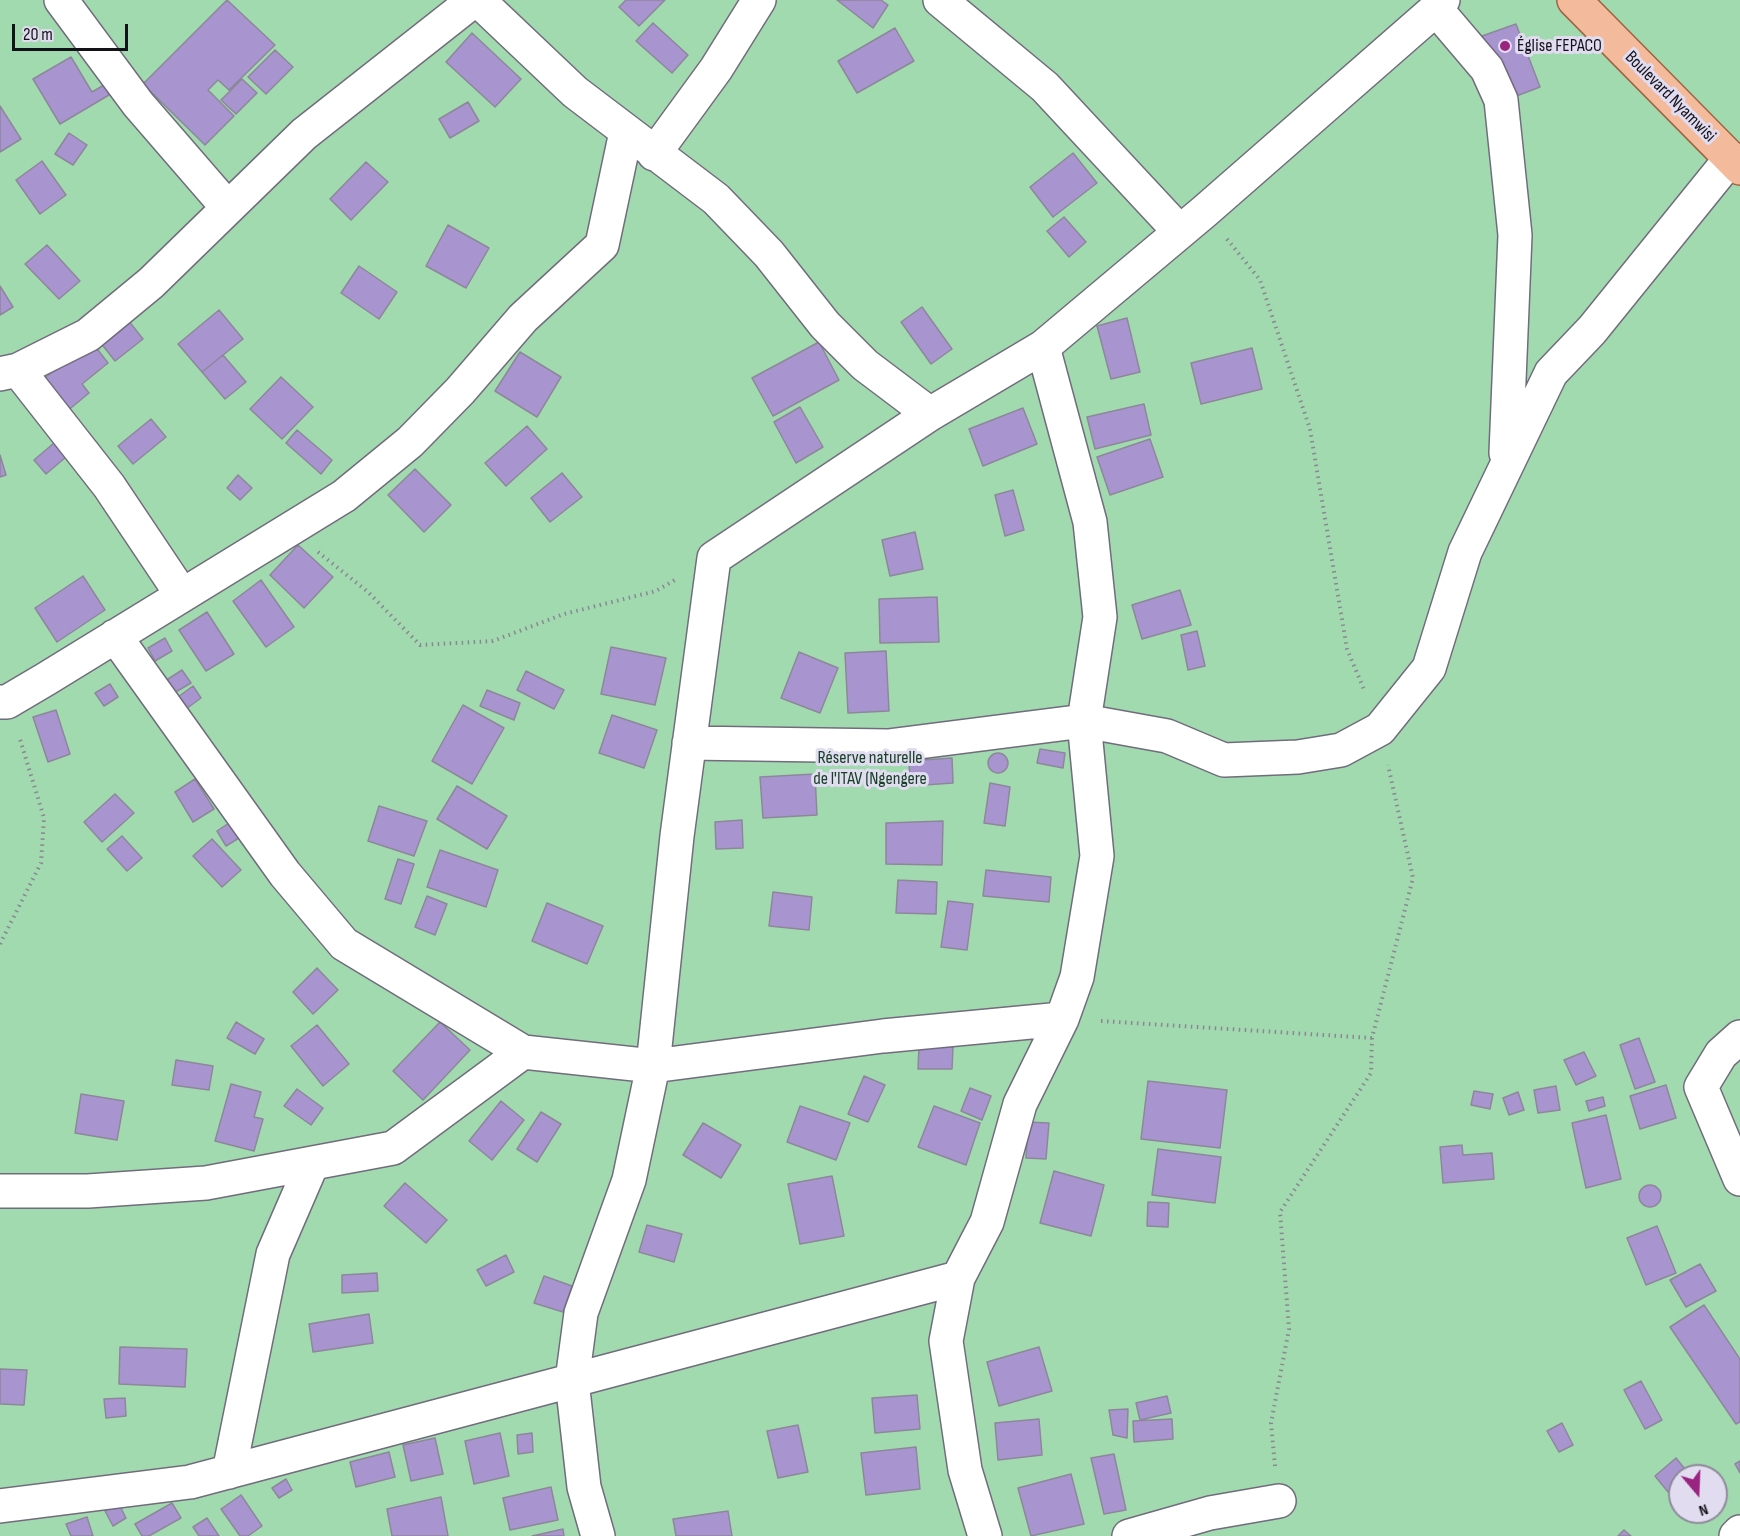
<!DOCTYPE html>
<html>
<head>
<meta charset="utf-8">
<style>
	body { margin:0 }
	#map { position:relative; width:1740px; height:1536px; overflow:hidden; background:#e1dcf0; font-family:"Sofia Sans Condensed",sans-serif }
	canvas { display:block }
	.north { position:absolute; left:1668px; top:1464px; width:60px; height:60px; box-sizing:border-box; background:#e1dcf0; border:2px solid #8f8b9a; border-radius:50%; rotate:161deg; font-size:16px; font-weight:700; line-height:24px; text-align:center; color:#141219 }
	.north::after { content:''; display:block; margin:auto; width:21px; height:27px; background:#9a2580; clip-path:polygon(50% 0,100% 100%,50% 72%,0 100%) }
	.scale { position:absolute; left:12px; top:24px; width:116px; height:27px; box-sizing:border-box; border:3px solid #141219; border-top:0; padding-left:8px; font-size:18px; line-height:21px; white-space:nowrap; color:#141219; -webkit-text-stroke:4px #e1dcf0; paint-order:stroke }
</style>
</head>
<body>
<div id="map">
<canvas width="1740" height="1536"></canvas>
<div class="north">N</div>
<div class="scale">20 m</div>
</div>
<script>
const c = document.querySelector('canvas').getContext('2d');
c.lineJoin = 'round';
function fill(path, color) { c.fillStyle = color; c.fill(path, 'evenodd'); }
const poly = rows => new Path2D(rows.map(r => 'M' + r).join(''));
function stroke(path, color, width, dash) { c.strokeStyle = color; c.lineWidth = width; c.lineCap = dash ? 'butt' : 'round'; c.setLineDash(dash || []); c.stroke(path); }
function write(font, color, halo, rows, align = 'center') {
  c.font = font + ' "Sofia Sans Condensed",sans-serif'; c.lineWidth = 6; c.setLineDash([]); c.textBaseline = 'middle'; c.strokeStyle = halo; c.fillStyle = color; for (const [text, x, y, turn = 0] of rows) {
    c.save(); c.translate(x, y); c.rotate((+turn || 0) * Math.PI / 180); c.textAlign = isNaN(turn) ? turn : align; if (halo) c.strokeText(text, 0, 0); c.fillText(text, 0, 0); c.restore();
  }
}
fill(poly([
	[0,0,1740,0,1740,1536,0,1536],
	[1680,1476,1716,1476,1716,1512,1680,1512]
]), '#a2dab0');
const building = poly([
	[227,0,275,45,229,90,218,80,208,90,234,116,205,145,143,84,227,0],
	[626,0,665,0,639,26,619,7,626,0],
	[837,0,881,0,888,5,873,28,837,0],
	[653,23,688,55,672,73,636,41,653,23],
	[1516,24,1540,87,1506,100,1482,36,1516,24],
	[895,28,914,61,857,93,838,61,895,28],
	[472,33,521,79,495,107,446,62,472,33],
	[275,50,293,67,266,94,248,77,275,50],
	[71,57,92,92,104,85,109,95,60,124,33,79,71,57],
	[242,79,257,93,236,114,221,100,242,79],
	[468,102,479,121,450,138,439,119,468,102],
	[0,106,21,139,0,152,0,106],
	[69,133,87,145,73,165,55,154,69,133],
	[1073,153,1097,183,1053,217,1030,187,1073,153],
	[42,161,66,195,40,214,16,180,42,161],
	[366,162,388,182,351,220,330,199,366,162],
	[1064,217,1086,242,1069,257,1047,231,1064,217],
	[448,225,489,248,466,288,426,266,448,225],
	[47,245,80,281,59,299,25,264,47,245],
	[359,266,397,292,379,319,341,293,359,266],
	[0,286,13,307,0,315,0,286],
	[922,307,952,349,931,364,901,322,922,307],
	[219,310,243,339,202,372,178,344,219,310],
	[124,315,143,339,115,361,96,337,124,315],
	[1127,318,1140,372,1111,379,1097,326,1127,318],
	[91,341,108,363,82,384,89,393,66,412,41,381,91,341],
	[819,342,839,380,773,416,752,378,819,342],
	[1252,348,1262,389,1201,404,1191,363,1252,348],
	[520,352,561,377,537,417,495,391,520,352],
	[223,355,246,382,225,399,202,372,223,355],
	[281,377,313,407,282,439,250,409,281,377],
	[1144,404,1151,435,1095,449,1087,417,1144,404],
	[800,407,823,447,796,463,774,422,800,407],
	[1023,408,1037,444,983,466,969,429,1023,408],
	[151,419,166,437,133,464,118,446,151,419],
	[527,426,547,449,506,486,485,463,527,426],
	[297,430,332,460,321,474,286,443,297,430],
	[1150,439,1163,477,1110,495,1097,457,1150,439],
	[54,443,66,457,46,474,34,460,54,443],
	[0,455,6,475,0,477,0,455],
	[415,469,451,505,424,532,388,495,415,469],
	[562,473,582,497,550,522,531,498,562,473],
	[238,475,252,488,240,500,227,488,238,475],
	[1013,490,1024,530,1005,536,995,495,1013,490],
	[915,532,923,569,890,576,882,540,915,532],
	[298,545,333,577,304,608,270,575,298,545],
	[83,576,105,610,57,642,35,608,83,576],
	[261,580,294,627,266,647,233,601,261,580],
	[1180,590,1191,625,1142,639,1132,605,1180,590],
	[937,597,939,642,880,643,879,599,937,597],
	[207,612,234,654,206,671,179,630,207,612],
	[1197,631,1205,666,1188,670,1181,635,1197,631],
	[165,638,172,651,155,661,148,648,165,638],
	[611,647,666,658,655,705,601,694,611,647],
	[886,651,889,711,848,713,845,653,886,651],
	[799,652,838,668,820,713,781,698,799,652],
	[182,670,191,683,174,693,165,681,182,670],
	[526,671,564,690,554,709,517,690,526,671],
	[110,684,118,697,104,706,95,693,110,684],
	[193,686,201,698,186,709,178,697,193,686],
	[487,690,520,703,514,720,480,706,487,690],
	[463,705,504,728,472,784,432,761,463,705],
	[56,710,70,754,48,762,33,717,56,710],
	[612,715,657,730,644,768,599,753,612,715],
	[1040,749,1065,753,1063,768,1037,763,1040,749],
	'988 763a10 10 0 1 1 20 0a10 10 0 1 1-20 0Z',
	[952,758,953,783,910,786,909,761,952,758],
	[815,774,817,815,763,818,760,777,815,774],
	[195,779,214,809,193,822,175,792,195,779],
	[990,783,1010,787,1005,826,984,823,990,783],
	[457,786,507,816,487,849,437,819,457,786],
	[115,794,134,813,102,842,84,822,115,794],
	[379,806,427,821,414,856,368,841,379,806],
	[742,820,743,848,716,849,715,822,742,820],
	[943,821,942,865,886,864,886,823,943,821],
	[229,823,239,838,226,846,217,831,229,823],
	[122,836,142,858,127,871,107,849,122,836],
	[212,839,241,870,222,887,193,856,212,839],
	[440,850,498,870,486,907,427,887,440,850],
	[398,859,414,864,401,904,385,899,398,859],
	[986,870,1051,877,1049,902,983,896,986,870],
	[898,880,937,882,936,914,896,913,898,880],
	[773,892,812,897,809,930,769,926,773,892],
	[427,896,447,904,435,935,415,927,427,896],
	[948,901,973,904,967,950,941,947,948,901],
	[547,903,603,926,587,964,532,941,547,903],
	[317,968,338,990,313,1014,293,992,317,968],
	[236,1022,264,1039,255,1054,227,1038,236,1022],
	[440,1022,470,1050,423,1100,393,1071,440,1022],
	[317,1025,349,1064,323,1086,291,1046,317,1025],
	[1639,1038,1655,1082,1635,1089,1620,1045,1639,1038],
	[919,1046,953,1047,952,1069,918,1069,919,1046],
	[1584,1052,1596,1076,1576,1085,1564,1060,1584,1052],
	[176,1060,213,1066,209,1090,172,1085,176,1060],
	[864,1076,885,1085,868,1122,848,1114,864,1076],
	[1148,1081,1227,1090,1220,1148,1141,1139,1148,1081],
	[231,1084,261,1092,254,1117,263,1119,254,1151,215,1141,231,1084],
	[1666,1085,1676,1118,1640,1129,1630,1096,1666,1085],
	[1556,1086,1560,1110,1538,1113,1534,1090,1556,1086],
	[970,1088,991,1096,982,1120,961,1111,970,1088],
	[297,1089,323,1108,311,1125,284,1106,297,1089],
	[1474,1091,1493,1094,1490,1109,1471,1105,1474,1091],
	[1518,1092,1524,1110,1509,1115,1503,1098,1518,1092],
	[81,1094,124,1101,117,1140,75,1133,81,1094],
	[1603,1097,1605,1106,1589,1111,1586,1101,1603,1097],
	[501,1101,524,1120,492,1160,469,1141,501,1101],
	[800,1106,850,1123,836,1160,787,1142,800,1106],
	[934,1106,980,1123,966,1165,918,1147,934,1106],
	[541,1112,561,1124,537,1162,517,1149,541,1112],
	[1606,1115,1621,1179,1586,1188,1572,1123,1606,1115],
	[1028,1122,1049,1123,1046,1159,1026,1158,1028,1122],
	[703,1123,741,1145,721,1178,683,1155,703,1123],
	[1462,1145,1463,1155,1492,1153,1494,1179,1443,1183,1440,1147,1462,1145],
	[1158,1149,1221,1157,1215,1203,1152,1195,1158,1149],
	[1054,1171,1104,1185,1091,1236,1040,1223,1054,1171],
	[832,1176,844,1236,800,1244,788,1184,832,1176],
	[405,1183,447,1220,426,1243,384,1206,405,1183],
	'1639 1196a11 11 0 1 1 22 0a11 11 0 1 1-22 0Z',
	[1148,1202,1169,1203,1168,1227,1147,1226,1148,1202],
	[647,1225,682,1234,674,1262,639,1252,647,1225],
	[1657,1226,1676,1273,1646,1285,1627,1238,1657,1226],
	[506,1255,514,1272,486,1286,477,1270,506,1255],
	[1700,1264,1716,1291,1686,1307,1670,1280,1700,1264],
	[377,1273,378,1291,342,1293,342,1275,377,1273],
	[544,1276,572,1286,563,1312,534,1303,544,1276],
	[1704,1305,1740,1359,1740,1422,1736,1424,1670,1327,1704,1305],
	[369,1314,373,1343,313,1352,309,1324,369,1314],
	[120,1347,187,1349,185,1387,119,1384,120,1347],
	[1039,1347,1052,1391,999,1406,987,1362,1039,1347],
	[0,1369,27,1370,24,1405,0,1404,0,1369],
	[1641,1381,1662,1420,1645,1429,1624,1390,1641,1381],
	[917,1395,920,1429,875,1433,872,1398,917,1395],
	[1167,1396,1171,1413,1140,1420,1136,1403,1167,1396],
	[125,1398,126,1416,106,1418,104,1399,125,1398],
	[1128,1409,1127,1438,1113,1435,1109,1410,1128,1409],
	[1039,1419,1042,1455,998,1460,995,1423,1039,1419],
	[1172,1419,1173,1439,1134,1442,1133,1421,1172,1419],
	[1562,1423,1573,1445,1559,1452,1547,1431,1562,1423],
	[798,1425,808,1472,778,1478,767,1431,798,1425],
	[500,1433,509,1476,474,1484,465,1441,500,1433],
	[532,1433,533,1452,518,1454,517,1435,532,1433],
	[435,1438,443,1474,411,1481,403,1445,435,1438],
	[916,1447,920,1489,866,1495,861,1453,916,1447],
	[389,1452,395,1477,356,1487,350,1462,389,1452],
	[1114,1454,1126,1510,1104,1514,1091,1458,1114,1454],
	[1676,1458,1689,1474,1680,1476,1680,1482,1668,1492,1655,1476,1676,1458],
	[1740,1461,1740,1473,1735,1464,1740,1461],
	[1071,1474,1084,1524,1031,1536,1018,1488,1071,1474],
	[286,1479,292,1490,279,1498,272,1488,286,1479],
	[551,1487,558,1520,510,1530,503,1498,551,1487],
	[241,1495,262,1526,248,1536,240,1536,221,1509,241,1495],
	[441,1497,448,1536,392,1536,387,1509,441,1497],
	[172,1503,181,1518,149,1536,142,1536,135,1524,172,1503],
	[119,1504,126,1518,113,1526,105,1511,119,1504],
	[728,1511,732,1536,676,1536,673,1519,728,1511],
	[87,1517,93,1536,71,1536,66,1524,87,1517],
	[207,1518,219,1536,199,1536,193,1527,207,1518],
	[563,1529,564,1536,532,1536,563,1529],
	[1624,1530,1631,1536,1618,1536,1624,1530]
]);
fill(building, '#a895d0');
stroke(building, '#8d879a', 1.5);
const minor = poly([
	[61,0,138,104,228,208],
	[478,0,575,92,716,199,769,254,825,325,865,365,930,414],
	[940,0,1045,87,1180,232],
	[1436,9,1487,69,1501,100,1515,235,1506,453],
	[654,154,716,69,759,0],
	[18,370,109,486,182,595],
	[0,374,18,370,88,335,151,283,304,134,474,0],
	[115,636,285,874,344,944,523,1052,653,1066,883,1036,1062,1019],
	[0,702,7,702,46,679,344,496,410,442,460,391,523,318,602,245,626,132],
	[689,743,888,746,1084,721,1167,736,1224,760,1298,757,1341,750,1380,729,1429,668,1465,552,1551,373,1592,330,1731,158],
	[1740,1037,1721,1054,1701,1087,1740,1179],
	[0,1191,88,1191,206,1183,393,1148,523,1052],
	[229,1472,273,1254,312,1164],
	[0,1506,190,1482,958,1278],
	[598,1536,584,1487,572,1381,581,1313,629,1180,653,1066,677,836,714,558,930,414,1043,347,1205,211,1436,9,1443,0],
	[985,1536,965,1470,946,1341,958,1278,987,1222,1020,1104,1062,1019,1077,977,1097,856,1084,721,1100,617,1090,522,1043,347],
	[1129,1536,1210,1513,1279,1501],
	[1736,1536,1740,1532]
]);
const major = poly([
	[1574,0,1740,168]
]);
stroke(minor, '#716c7d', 36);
stroke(major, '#a06242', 36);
stroke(poly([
	[1227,239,1260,280,1310,429,1347,649,1365,692],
	[318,552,368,592,420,645,493,641,564,614,656,591,675,580],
	[0,944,41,863,44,818,19,736],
	[1101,1021,1372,1038],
	[1275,1466,1271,1423,1289,1329,1280,1212,1371,1073,1372,1038,1413,878,1388,765]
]), '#8a8694', 4, [1.5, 4.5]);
stroke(minor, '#fff', 33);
stroke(major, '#f3bb9b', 33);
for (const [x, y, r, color] of [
	[1505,46,6,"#9a2580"]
]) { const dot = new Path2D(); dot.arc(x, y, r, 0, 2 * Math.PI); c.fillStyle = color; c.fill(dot); stroke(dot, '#e1dcf0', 2); }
write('18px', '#141219', '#e1dcf0', [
	["Église FEPACO",1517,46]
], 'left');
write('18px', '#141219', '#e1dcf0', [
	["Boulevard Nyamwisi",1670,97,45]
]);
write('18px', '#154124', '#e1dcf0', [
	["Réserve naturelle",870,758],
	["de l'ITAV (Ngengere",870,779]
]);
</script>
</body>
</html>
